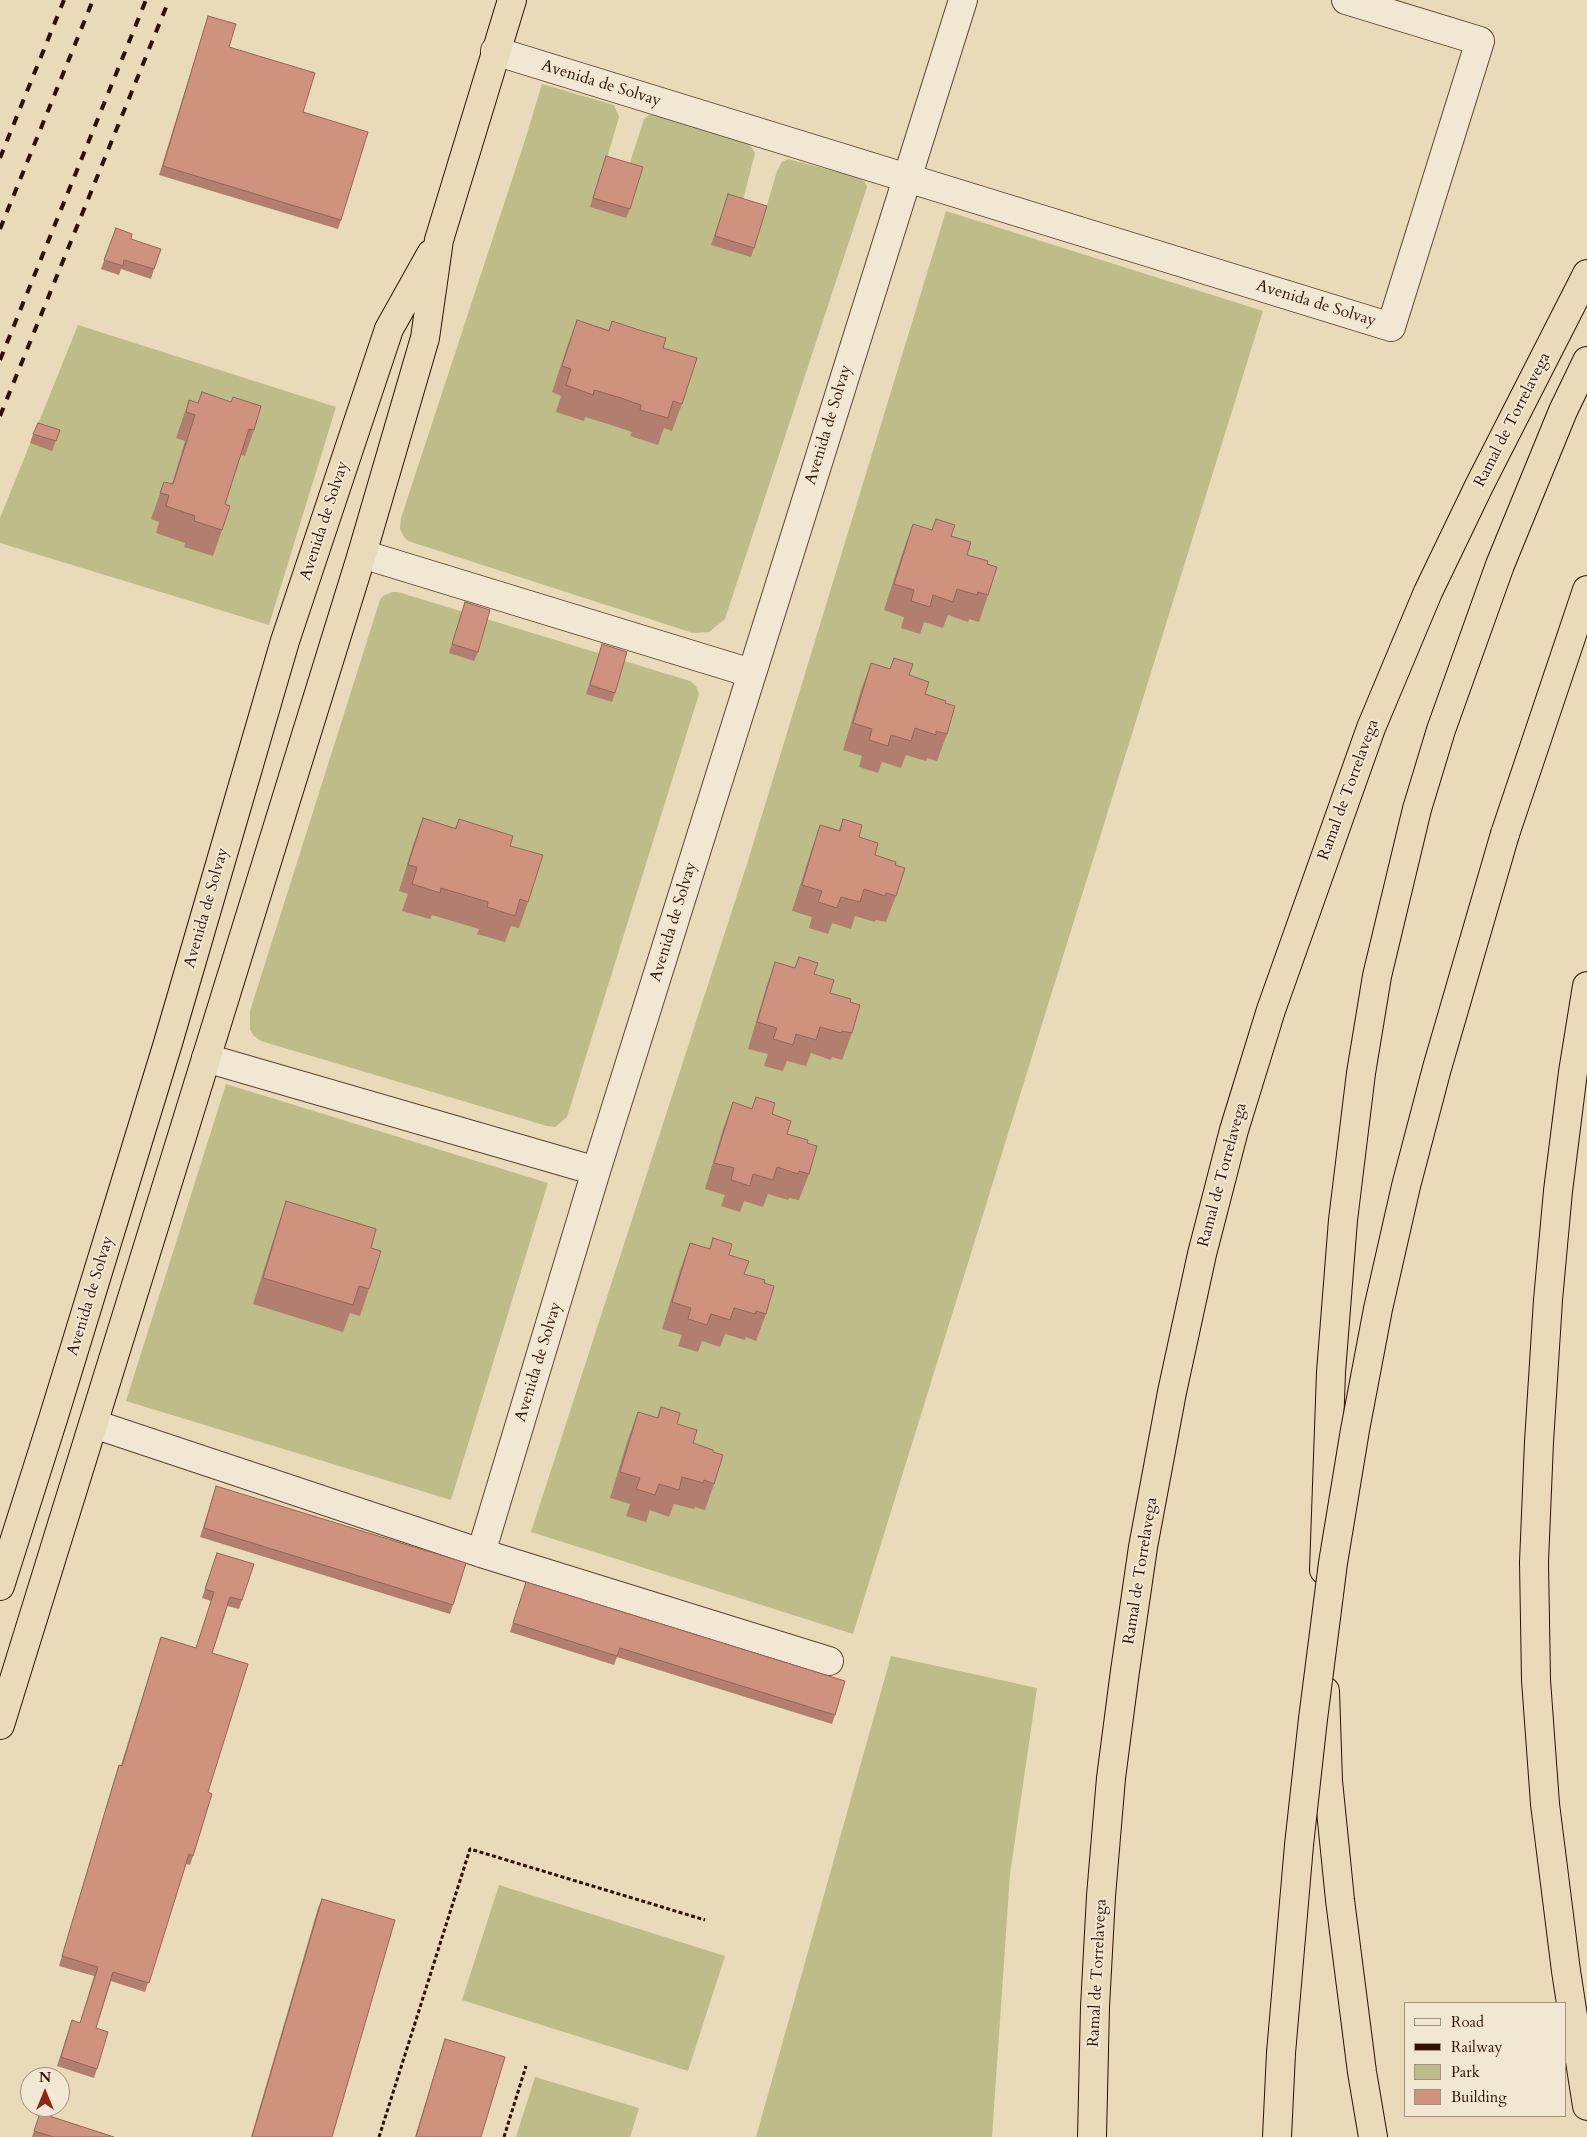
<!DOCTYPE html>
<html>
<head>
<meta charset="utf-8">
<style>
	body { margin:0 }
	#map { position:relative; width:1587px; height:2137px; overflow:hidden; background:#e9dab9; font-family:Cardo,serif }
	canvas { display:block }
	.legend { position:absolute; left:1404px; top:2002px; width:162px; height:115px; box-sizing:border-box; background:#f1e7d2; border:1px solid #a39180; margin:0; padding:6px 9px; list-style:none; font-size:15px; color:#2d1105 }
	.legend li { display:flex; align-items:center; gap:10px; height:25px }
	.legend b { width:25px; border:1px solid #a39180 }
	.north { position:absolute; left:20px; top:2067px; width:50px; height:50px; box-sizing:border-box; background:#f1e7d2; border:1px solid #a39180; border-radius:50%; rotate:0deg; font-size:14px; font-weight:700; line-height:20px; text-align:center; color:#2d1105 }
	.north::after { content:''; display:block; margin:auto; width:18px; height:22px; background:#8f2418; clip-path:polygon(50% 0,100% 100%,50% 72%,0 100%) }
</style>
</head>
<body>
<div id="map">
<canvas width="1587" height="2137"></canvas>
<ul class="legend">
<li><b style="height:6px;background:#f1e7d2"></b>Road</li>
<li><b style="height:6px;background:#2d1105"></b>Railway</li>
<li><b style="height:14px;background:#bebd8a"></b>Park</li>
<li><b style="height:14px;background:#cf927f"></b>Building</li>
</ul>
<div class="north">N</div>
</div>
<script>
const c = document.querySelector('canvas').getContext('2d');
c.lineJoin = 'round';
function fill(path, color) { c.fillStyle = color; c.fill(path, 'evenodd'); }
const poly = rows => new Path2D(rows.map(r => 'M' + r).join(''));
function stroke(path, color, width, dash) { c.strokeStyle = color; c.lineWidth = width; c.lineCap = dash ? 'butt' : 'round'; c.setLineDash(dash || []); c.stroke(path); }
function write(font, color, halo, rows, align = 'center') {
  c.font = font + ' Cardo,serif'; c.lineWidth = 4; c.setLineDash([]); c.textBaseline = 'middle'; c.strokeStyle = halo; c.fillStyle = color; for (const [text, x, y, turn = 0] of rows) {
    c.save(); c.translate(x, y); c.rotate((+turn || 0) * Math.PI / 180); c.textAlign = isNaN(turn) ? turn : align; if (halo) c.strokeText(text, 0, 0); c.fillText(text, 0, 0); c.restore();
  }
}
fill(poly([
	[542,84,614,105,619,117,605,165,627,172,644,119,649,115,655,115,749,144,755,153,741,208,764,215,777,171,782,162,788,159,857,177,864,181,867,187,725,619,709,632,693,633,408,541,404,537,400,529,401,518,525,140],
	[946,211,1263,311,853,1634,531,1532,747,864],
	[78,325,336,407,269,625,0,543,0,518],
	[392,592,398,592,690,681,696,686,699,694,567,1117,555,1127,547,1126,261,1041,254,1036,250,1030,250,1011,380,600,383,596],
	[226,1084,548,1183,451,1500,126,1401],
	[891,1656,1037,1688,1010,1874,992,2137,756,2137],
	[499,1885,725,1956,688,2071,462,2000],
	[535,2077,639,2108,630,2137,516,2137]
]), '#bebd8a');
const minor = poly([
	[495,51,1391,327,1480,41,1346,0],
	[362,554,751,673],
	[206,1058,596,1171],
	[94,1424,481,1553,829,1661],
	[481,1553,596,1171,963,0]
]);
const highway = poly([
	[1505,834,1587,590],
	[1587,986,1573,1072,1558,1191,1548,1300,1539,1442,1534,1562,1536,1680,1545,1804,1566,1971,1587,2106],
	[1324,1570,1331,1372,1343,1220,1361,1073,1377,976,1417,809,1441,730,1500,565,1563,411,1587,361],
	[0,1586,53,1419,168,1043,285,641,389,329,431,254],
	[1325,1691,1328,1781,1340,1900,1362,2072,1373,2137],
	[0,1725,362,554,425,338,439,240,512,0],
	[1092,2137,1095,2007,1101,1896,1111,1778,1125,1671,1143,1547,1172,1392,1202,1254,1234,1130,1271,1010,1371,728,1428,592,1479,486,1587,274],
	[1277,2137,1281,2053]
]);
stroke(minor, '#5c4332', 30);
stroke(highway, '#2d1105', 30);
stroke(poly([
	[379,2137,470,1849,705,1920],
	[504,2137,526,2066]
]), '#2d1105', 3, [4, 2.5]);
stroke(minor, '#f1e7d2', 28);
stroke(highway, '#e9dab9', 28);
stroke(poly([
	[0,158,64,0],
	[0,229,93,0],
	[0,360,146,0],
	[0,416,169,0]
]), '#2d1105', 4, [9, 9]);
const highwayBridge = poly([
	[1281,2053,1299,1845,1313,1719,1333,1563,1355,1430,1378,1309,1406,1186,1437,1068,1505,834]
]);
stroke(highwayBridge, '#2d1105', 30, []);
stroke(highwayBridge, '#e9dab9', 28);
fill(poly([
	[208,16,229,47,341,220,338,229,159,175],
	[606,156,630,209,626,218,590,207],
	[728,194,754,248,751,257,711,245],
	[116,228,131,239,154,269,151,279,121,269,119,275,101,269],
	[577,320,609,330,612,321,663,348,682,404,672,431,664,428,658,445,630,436,632,432,608,424,585,417,584,421,556,412,561,396,552,392,567,347],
	[202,392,254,430,245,456,241,455,225,504,222,530,213,556,184,547,185,543,156,533,159,522,151,519,164,482,172,484,185,441,176,438,189,400,198,403],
	[60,430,52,451,30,443,33,434],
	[936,519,951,536,967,555,987,564,988,595,979,622,969,619,968,622,948,615,943,628,924,622,920,634,901,628,904,617,884,610,903,551,913,524,932,530],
	[465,602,478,652,474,661,449,653],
	[602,644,615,693,612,702,586,694],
	[894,658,909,675,925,694,945,703,947,734,937,761,927,758,926,761,906,755,901,768,882,762,878,773,859,767,862,756,843,750,861,690,871,663,890,669],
	[423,818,455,828,459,819,510,846,528,902,519,928,511,926,505,942,477,934,479,929,432,915,430,919,402,911,408,894,399,891,413,845],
	[843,819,875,855,895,865,896,896,886,922,876,920,875,922,855,916,851,929,832,923,828,934,809,928,812,917,792,911,811,851,820,825,839,830],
	[799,957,830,993,850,1002,852,1033,842,1060,832,1057,831,1060,811,1053,806,1066,787,1061,783,1071,764,1066,768,1054,748,1049,766,988,775,962,795,968],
	[756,1097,772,1114,787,1134,807,1143,809,1174,799,1200,789,1198,788,1200,768,1194,763,1207,744,1201,740,1212,721,1206,725,1195,705,1189,723,1129,733,1102,752,1109],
	[286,1201,371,1248,369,1289,360,1316,350,1313,343,1332,253,1304,277,1228],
	[713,1238,729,1255,744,1274,764,1283,766,1314,756,1341,746,1337,745,1340,725,1334,720,1347,702,1341,698,1352,678,1346,682,1335,662,1329,680,1270,690,1243,709,1249],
	[661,1407,677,1424,693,1443,714,1484,705,1510,695,1507,694,1509,674,1504,669,1517,650,1510,646,1522,626,1516,630,1504,610,1498,628,1439,638,1412,657,1418],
	[216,1486,453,1605,450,1614,200,1537],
	[217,1553,242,1600,239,1609,227,1606,212,1653,208,1792,193,1856,190,1865,186,1864,145,1992,111,1981,96,2028,97,2069,94,2078,57,2066,72,2020,80,2023,94,1976,59,1966,116,1774,119,1765,121,1765,161,1637,196,1648,211,1601,202,1598],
	[526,1582,835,1715,832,1724,617,1657,614,1665,510,1632],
	[322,1899,332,2137,251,2137,318,1908],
	[445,2039,481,2137,415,2137],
	[40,2113,114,2137,32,2137]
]), '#b27e6d');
const building = poly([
	[208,16,236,24,229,47,315,73,303,112,368,132,341,220,163,166,208,16],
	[606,156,643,167,630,209,593,198,606,156],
	[728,194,767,206,754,248,715,236,728,194],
	[116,228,132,234,131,239,161,249,154,269,124,260,123,266,104,260,116,228],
	[577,320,609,331,612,321,639,330,666,338,663,348,697,358,682,404,673,401,668,418,640,410,641,405,618,397,594,390,593,395,566,385,571,369,562,366,577,320],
	[202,392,231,402,233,397,261,406,254,430,249,429,225,504,230,506,222,530,194,521,195,516,166,506,169,495,160,493,164,482,173,484,195,415,186,412,189,400,198,403,202,392],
	[38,423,60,430,56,441,33,434,38,423],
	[936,519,955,525,951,536,971,542,967,555,988,561,987,564,997,567,988,595,978,592,977,595,957,589,953,602,933,595,930,607,911,601,914,590,894,584,913,524,932,530,936,519],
	[465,602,490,610,478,652,452,644,465,602],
	[602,644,627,652,615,693,590,685,602,644],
	[894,658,913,664,909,675,929,682,925,694,946,701,945,703,955,706,947,734,936,731,936,735,915,728,911,741,891,735,888,746,869,740,872,729,853,723,871,663,890,669,894,658],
	[423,818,456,829,459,819,513,836,510,846,543,855,528,902,520,899,515,916,487,907,488,902,441,888,440,893,412,884,417,867,408,865,423,818],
	[843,819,862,825,859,837,878,843,875,855,896,862,895,865,905,868,896,896,886,893,885,896,864,889,860,902,841,897,837,908,818,902,822,891,802,885,820,825,840,831,843,819],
	[799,957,818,963,814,974,834,980,830,993,851,999,850,1002,860,1005,852,1033,842,1031,841,1033,820,1027,816,1040,796,1034,793,1045,773,1039,777,1028,757,1022,775,962,795,968,799,957],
	[756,1097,775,1103,772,1114,791,1121,787,1134,808,1140,807,1143,817,1146,809,1174,799,1171,798,1174,777,1167,773,1180,753,1174,750,1186,731,1180,734,1168,714,1163,733,1102,752,1109,756,1097],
	[286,1201,376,1229,371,1248,381,1251,369,1289,359,1286,353,1305,263,1278,286,1201],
	[713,1238,732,1244,729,1255,749,1261,744,1274,765,1280,764,1283,774,1286,766,1314,756,1311,755,1314,734,1308,730,1320,711,1314,707,1325,688,1319,691,1308,672,1302,690,1243,710,1249,713,1238],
	[661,1407,680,1413,677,1424,697,1430,693,1443,713,1450,713,1452,723,1455,714,1484,704,1480,703,1483,682,1477,679,1490,659,1484,655,1495,636,1489,640,1478,620,1472,638,1412,658,1418,661,1407],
	[216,1486,466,1563,453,1605,204,1528,216,1486],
	[217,1553,254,1564,242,1600,230,1597,212,1653,248,1664,208,1792,212,1794,193,1856,189,1854,149,1983,113,1972,96,2028,108,2032,97,2069,61,2057,72,2020,80,2023,98,1967,62,1956,119,1765,122,1766,161,1637,196,1648,214,1592,205,1589,217,1553],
	[526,1582,845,1681,835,1715,620,1648,617,1656,513,1623,526,1582],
	[322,1899,395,1920,332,2137,252,2137,322,1899],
	[445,2039,505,2057,481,2137,416,2137,445,2039],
	[40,2113,114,2137,54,2137,34,2131,40,2113]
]);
fill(building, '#cf927f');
stroke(building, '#916659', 1);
write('16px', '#2d1105', '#f1e7d2', [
	["Avenida de Solvay",601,84,17],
	["Avenida de Solvay",1316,304,17],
	["Ramal de Torrelavega",1513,420,-63],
	["Avenida de Solvay",829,425,-73],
	["Avenida de Solvay",325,521,-72],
	["Ramal de Torrelavega",1349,790,-70],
	["Avenida de Solvay",207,908,-74],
	["Avenida de Solvay",674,922,-73],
	["Ramal de Torrelavega",1223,1175,-75],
	["Avenida de Solvay",91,1296,-73],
	["Avenida de Solvay",539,1362,-73],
	["Ramal de Torrelavega",1141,1571,-81],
	["Ramal de Torrelavega",1098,1973,-87]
]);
</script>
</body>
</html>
